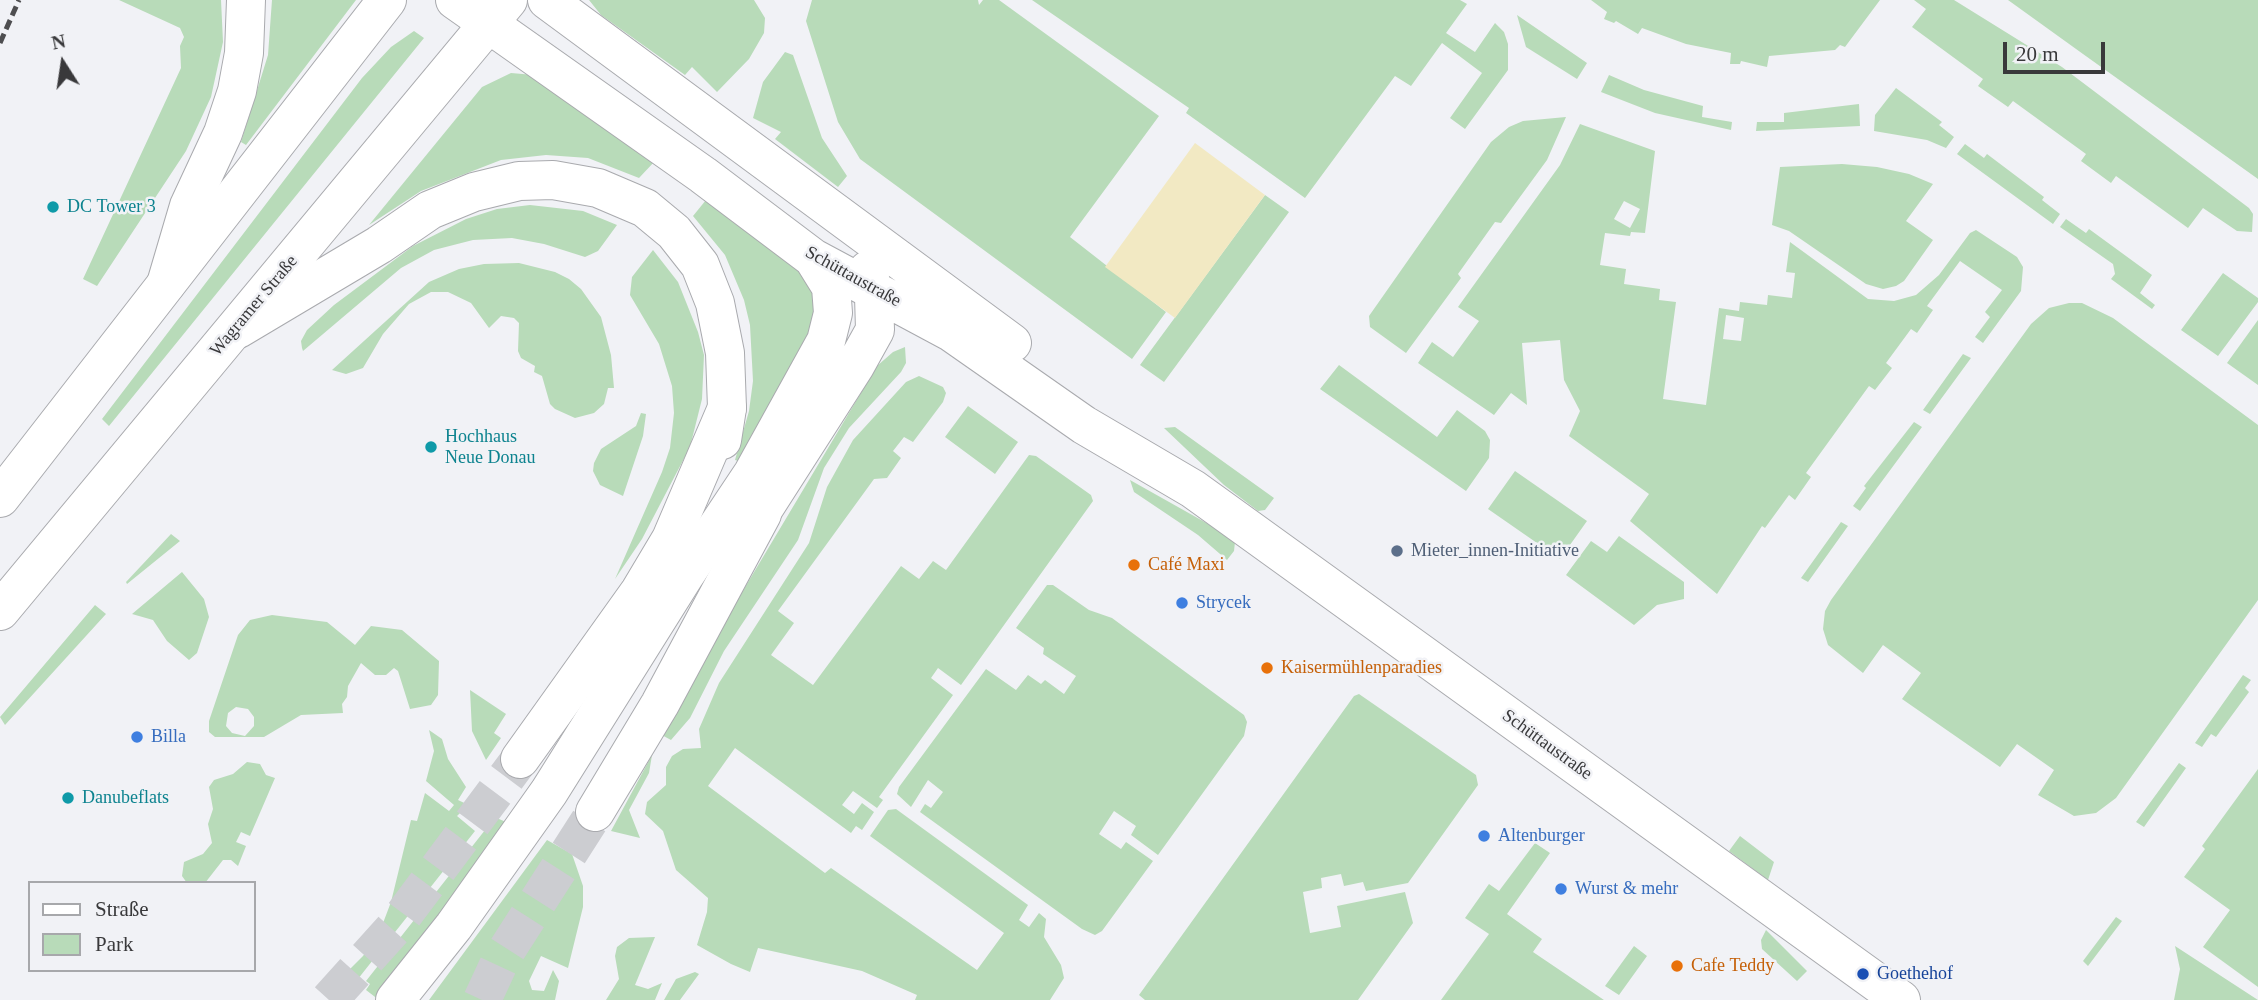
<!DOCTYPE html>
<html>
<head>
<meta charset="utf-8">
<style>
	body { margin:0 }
	#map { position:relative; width:2258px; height:1000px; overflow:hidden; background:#f1f2f6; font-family:"Times New Roman",serif }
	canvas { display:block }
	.legend { position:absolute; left:28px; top:881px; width:228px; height:91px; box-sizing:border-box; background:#f1f2f6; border:2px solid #a7a8ab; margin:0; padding:9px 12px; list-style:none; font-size:21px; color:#39393b }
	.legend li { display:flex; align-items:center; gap:14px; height:35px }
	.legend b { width:35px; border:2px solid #a7a8ab }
	.north { position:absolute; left:28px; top:28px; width:70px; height:70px; -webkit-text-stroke:5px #f1f2f6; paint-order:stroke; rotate:348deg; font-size:19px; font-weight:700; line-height:28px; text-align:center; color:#39393b }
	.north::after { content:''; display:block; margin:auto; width:24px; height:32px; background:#39393b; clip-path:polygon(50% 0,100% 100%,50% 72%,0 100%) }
	.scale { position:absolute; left:2003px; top:42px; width:102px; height:32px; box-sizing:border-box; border:4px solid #39393b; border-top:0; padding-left:9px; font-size:21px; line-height:24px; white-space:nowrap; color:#39393b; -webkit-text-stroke:5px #f1f2f6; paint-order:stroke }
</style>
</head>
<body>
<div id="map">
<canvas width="2258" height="1000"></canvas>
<ul class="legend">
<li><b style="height:9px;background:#fff"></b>Straße</li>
<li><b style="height:19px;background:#b8dbb9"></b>Park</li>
</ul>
<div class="north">N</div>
<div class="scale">20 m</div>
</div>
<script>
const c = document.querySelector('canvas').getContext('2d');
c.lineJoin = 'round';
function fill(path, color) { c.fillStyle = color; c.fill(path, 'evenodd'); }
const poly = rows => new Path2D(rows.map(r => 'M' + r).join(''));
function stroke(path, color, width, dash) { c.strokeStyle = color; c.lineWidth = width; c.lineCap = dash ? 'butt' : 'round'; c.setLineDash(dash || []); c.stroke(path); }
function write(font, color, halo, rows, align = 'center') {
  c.font = font + ' "Times New Roman",serif'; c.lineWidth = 5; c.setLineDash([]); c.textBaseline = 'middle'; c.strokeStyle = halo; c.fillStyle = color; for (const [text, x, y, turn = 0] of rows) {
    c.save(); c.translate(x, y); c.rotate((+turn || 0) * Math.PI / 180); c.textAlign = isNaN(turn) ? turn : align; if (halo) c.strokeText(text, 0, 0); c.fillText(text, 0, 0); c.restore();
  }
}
fill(poly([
	[119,0,221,0,223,42,211,97,186,151,97,286,83,279,181,68,180,46,184,37,180,28],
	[272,0,356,0,246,145,241,142,268,55],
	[589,0,754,0,765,18,764,33,749,59,717,92,692,67,685,75,601,15],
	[812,0,978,0,979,5,983,0,999,0,1159,116,1070,237,1166,312,1132,359,860,159,838,122,806,21],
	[1032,0,1460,0,1467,4,1446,33,1475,52,1495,23,1504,32,1508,44,1508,70,1465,129,1450,118,1482,73,1442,43,1411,86,1395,76,1305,198,1186,113,1189,108],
	[1591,0,1880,0,1845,47,1840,45,1835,50,1769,56,1767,67,1741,61,1740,64,1730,64,1731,53,1686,44,1642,28,1638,34,1616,21,1614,23,1604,19,1607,12],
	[1914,0,1954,0,2062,67,2249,208,2253,214,2252,232,2237,231,2203,208,2188,228,2116,176,2111,183,2081,161,2086,154,2013,101,2008,107,1978,86,1983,79,1912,27,1926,9],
	[2008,0,2258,0,2258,179,2083,54],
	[1517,15,1587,63,1577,79,1526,47],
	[414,31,424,38,109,426,102,419,362,78,391,47],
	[785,52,793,55,822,138,847,176,838,187,775,139,781,132,753,118,763,82],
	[511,73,534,75,655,161,639,178,588,158,546,155,501,160,421,191,369,225,482,87],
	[1609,75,1644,90,1703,106,1702,117,1732,122,1731,130,1655,113,1601,92],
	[1896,88,1942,122,1939,125,1954,137,1946,148,1927,140,1874,131,1875,115],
	[1859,104,1860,126,1756,131,1757,122,1784,122,1784,113],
	[1566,117,1547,160,1501,223,1495,222,1458,274,1461,278,1406,353,1370,327,1369,316,1491,142,1509,127,1523,121],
	[1580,124,1655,151,1645,233,1631,232,1630,236,1605,233,1600,265,1626,269,1624,284,1660,289,1659,300,1676,302,1663,399,1706,405,1719,308,1739,311,1740,302,1767,305,1768,295,1792,298,1795,273,1786,272,1790,242,1868,299,1894,301,1916,295,1939,275,1970,233,1976,230,2017,257,2023,267,2021,291,1983,343,1975,337,1990,317,1985,312,2002,290,1960,261,1927,306,1933,310,1917,333,1911,329,1886,363,1892,368,1875,390,1869,386,1806,473,1811,477,1795,500,1789,495,1765,528,1762,526,1717,594,1630,521,1649,494,1569,436,1580,411,1564,380,1560,340,1522,343,1527,405,1511,393,1494,415,1418,363,1432,342,1453,357,1479,321,1458,307,1560,165],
	[1624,201,1640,209,1630,228,1614,219],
	[1726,315,1744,318,1741,341,1723,339],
	[1965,144,1984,158,1987,154,2044,197,2042,200,2060,214,2053,224,1957,154],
	[1842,164,1877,167,1909,174,1933,184,1906,221,1933,240,1904,281,1896,286,1883,289,1866,284,1789,231,1772,225,1780,167],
	[1265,195,1289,212,1164,382,1140,365],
	[706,200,800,268,813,286,816,324,738,461,735,460,749,411,753,381,750,325,744,300,725,255,693,216],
	[530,205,583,211,617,225,598,251,585,257,544,244,512,238,473,240,434,250,401,268,303,351,302,348,301,341,307,330,334,305,413,246,466,219,497,209],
	[2066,219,2086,233,2089,229,2152,275,2140,293,2155,305,2152,309,2111,279,2115,274,2113,264,2060,227],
	[653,250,678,282,698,332,704,355,702,399,690,447,642,539,615,579,662,472,670,448,674,413,672,386,659,344,630,295,632,277],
	[519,263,555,272,569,279,581,289,601,317,611,355,614,388,608,388,604,404,594,413,575,418,555,409,550,404,542,376,534,372,535,366,521,358,518,351,519,323,514,318,501,316,489,328,471,303,448,292,431,292,409,304,383,334,363,368,346,374,332,370,429,282,459,269,484,264],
	[2223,273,2258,298,2258,302,2218,356,2181,330],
	[2069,303,2082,303,2113,318,2258,425,2258,600,2116,798,2096,813,2074,816,2038,795,2054,770,2017,744,2000,767,1902,699,1921,673,1883,645,1863,673,1828,645,1823,629,1825,611,1831,600,2031,324,2049,308],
	[2258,320,2258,385,2227,363],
	[905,347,906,363,901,372,849,428,824,468,798,540,724,651,690,718,671,740,658,733,877,366,893,352],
	[1963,354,1971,358,1930,414,1923,410],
	[1339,365,1437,437,1457,410,1485,431,1490,440,1489,458,1466,491,1320,389],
	[919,376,943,387,946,393,943,402,913,442,904,437,893,451,901,458,887,478,874,479,778,611,794,623,771,655,813,685,901,566,919,579,933,561,946,570,1029,455,1036,456,1091,495,1093,501,961,685,938,668,931,678,953,695,879,797,883,800,877,808,853,791,842,805,854,814,862,803,874,812,862,830,856,826,851,833,735,748,708,786,825,873,831,868,977,970,1004,933,870,836,888,810,896,809,1028,905,1019,920,1029,927,1039,913,1046,919,1044,937,1061,965,1064,978,1050,1000,915,1000,917,995,862,971,758,948,750,972,731,964,697,945,707,912,708,898,676,870,663,831,645,814,647,802,666,785,666,767,672,756,683,749,701,748,699,729,719,683,809,543,827,487,853,440,906,382],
	[968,406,1018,442,995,474,945,437],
	[641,413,646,414,643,436,623,496,600,485,593,471,594,463,601,449,636,426],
	[1914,422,1922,427,1860,511,1853,506,1866,488,1864,486],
	[1175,427,1274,498,1265,510,1258,511,1224,485,1164,428],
	[1515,471,1587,521,1560,559,1488,509],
	[1130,480,1226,534,1235,542,1234,551,1227,560,1198,535,1134,492],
	[1841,522,1848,526,1808,582,1801,578],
	[171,534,180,541,127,584,126,582],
	[1619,536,1684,582,1684,599,1657,605,1634,625,1566,575,1591,541,1607,552],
	[182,572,204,599,209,617,197,653,189,660,167,641,153,620,132,614],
	[1047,585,1053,585,1089,610,1112,618,1244,715,1247,722,1244,736,1158,855,1131,835,1136,826,1114,811,1099,834,1121,849,1126,842,1153,861,1102,931,1095,935,1082,929,920,812,925,804,931,808,943,792,928,780,911,807,897,794,899,787,986,669,1016,690,1028,675,1041,684,1045,680,1064,694,1076,676,1043,654,1044,648,1016,628],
	[95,605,106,614,5,725,0,717],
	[272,615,327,622,355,645,371,626,402,630,439,661,438,695,431,705,410,709,398,671,394,668,386,675,375,675,361,663,348,686,347,697,342,704,343,713,301,715,264,737,215,737,209,732,209,721,238,635,250,620],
	[236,707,248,709,254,717,254,726,245,736,232,733,226,726,228,713],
	[2243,675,2251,680,2245,688,2249,692,2216,737,2211,734,2202,747,2195,743],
	[470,690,506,714,494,733,501,738,486,760,472,731],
	[1359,694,1476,775,1478,785,1408,883,1366,891,1363,882,1344,886,1341,874,1321,878,1322,888,1303,892,1310,933,1341,927,1337,906,1405,892,1413,923,1358,1000,1145,1000,1139,995,1354,696],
	[429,730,442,739,448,759,466,787,458,800,479,810,476,817,463,810,457,816,475,831,350,989,348,994,355,1000,344,1000,331,988,363,956,380,931,391,902,411,820,417,821,425,793,449,811,454,805,426,781,434,751],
	[652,755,649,773,629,810,640,838,611,831],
	[247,762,260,764,266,775,275,778,250,836,241,832,236,842,246,846,238,866,231,860,223,860,205,883,187,883,182,876,184,862,203,854,212,843,208,824,213,809,209,787,214,780,233,774],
	[2179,763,2186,768,2144,827,2136,822],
	[2258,769,2258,987,2203,947,2230,910,2184,877,2205,849,2202,846],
	[490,815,524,830,379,1000,366,990,370,984,366,981,489,825,486,822],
	[1740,836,1774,862,1768,880,1729,851],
	[547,840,572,854,583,886,583,907,568,968,541,956,529,981,532,990,544,991,553,970,559,981,555,1000,429,1000],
	[1535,843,1550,853,1507,914,1542,939,1533,952,1604,1000,1441,1000,1489,934,1465,918,1489,884,1499,891],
	[2116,917,2122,921,2088,966,2083,961],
	[1766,930,1807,971,1797,981,1762,949,1761,940],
	[655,937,635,985,648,989,662,983,655,1000,606,1000,619,979,615,956,617,947,629,938],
	[1634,946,1647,956,1619,995,1605,986],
	[2175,946,2258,1000,2174,1000,2180,969],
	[695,972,699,974,680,1000,664,1000,676,979]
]), '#b8dbb9');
fill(poly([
	[1195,143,1265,195,1175,318,1105,267]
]), '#f2e9c3');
stroke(poly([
	[329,1000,393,929,520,759],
	[482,1000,501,959,595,812]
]), '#cccdd1', 38, [38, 19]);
const secondary = poly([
	[455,0,703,175,813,258,951,332,1084,425,1193,489,1901,1000],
	[547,0,1012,343],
	[238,329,379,245,430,210,474,192,519,181,553,180,598,188,645,208,674,232,700,265,715,303,725,353,727,408,722,440],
	[743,541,855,366,875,330,874,296,868,270],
	[395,1000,454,926,549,792,685,575,753,473,826,341,833,313,831,287,813,258]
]);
const primary = poly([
	[0,498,387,0],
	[0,611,508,0]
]);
const highway = poly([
	[166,284,189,206,223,133,237,91,244,53,246,0],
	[520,759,640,591,671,539,727,408],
	[595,812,660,704,762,514]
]);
stroke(secondary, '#a9aaae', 40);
stroke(primary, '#a9aaae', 40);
stroke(highway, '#a9aaae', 40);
stroke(secondary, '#fff', 38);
stroke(primary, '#fff', 38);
stroke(highway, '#fff', 38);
stroke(poly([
	[0,43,19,0]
]), '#4e4e50', 5, [10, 5]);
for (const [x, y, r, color] of [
	[53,207,7,"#0f9aa8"],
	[431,447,7,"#0f9aa8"],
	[1397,551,7,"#5c6f8a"],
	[1134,565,7,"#e8710a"],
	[1182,603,7,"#3f7fe0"],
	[1267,668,7,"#e8710a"],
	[137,737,7,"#3f7fe0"],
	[68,798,7,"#0f9aa8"],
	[1484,836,7,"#3f7fe0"],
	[1561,889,7,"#3f7fe0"],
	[1677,966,7,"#e8710a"],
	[1863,974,7,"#1a4fb4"]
]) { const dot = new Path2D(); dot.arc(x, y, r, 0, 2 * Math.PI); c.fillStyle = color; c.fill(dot); stroke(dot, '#f1f2f6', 2.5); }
write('18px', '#0d838f', '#f1f2f6', [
	["DC Tower 3",67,207],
	["Hochhaus",445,437],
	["Neue Donau",445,458],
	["Danubeflats",82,798]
], 'left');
write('18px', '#39393b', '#f1f2f6', [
	["Schüttaustraße",853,277,29],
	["Wagramer Straße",254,306,-50],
	["Schüttaustraße",1547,745,36]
]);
write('18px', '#4e5e75', '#f1f2f6', [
	["Mieter_innen-Initiative",1411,551]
], 'left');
write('18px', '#c56008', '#f1f2f6', [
	["Café Maxi",1148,565],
	["Kaisermühlenparadies",1281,668],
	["Cafe Teddy",1691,966]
], 'left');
write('18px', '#366cbe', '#f1f2f6', [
	["Strycek",1196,603],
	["Billa",151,737],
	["Altenburger",1498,836],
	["Wurst & mehr",1575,889]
], 'left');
write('18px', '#164399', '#f1f2f6', [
	["Goethehof",1877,974]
], 'left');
</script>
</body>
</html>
